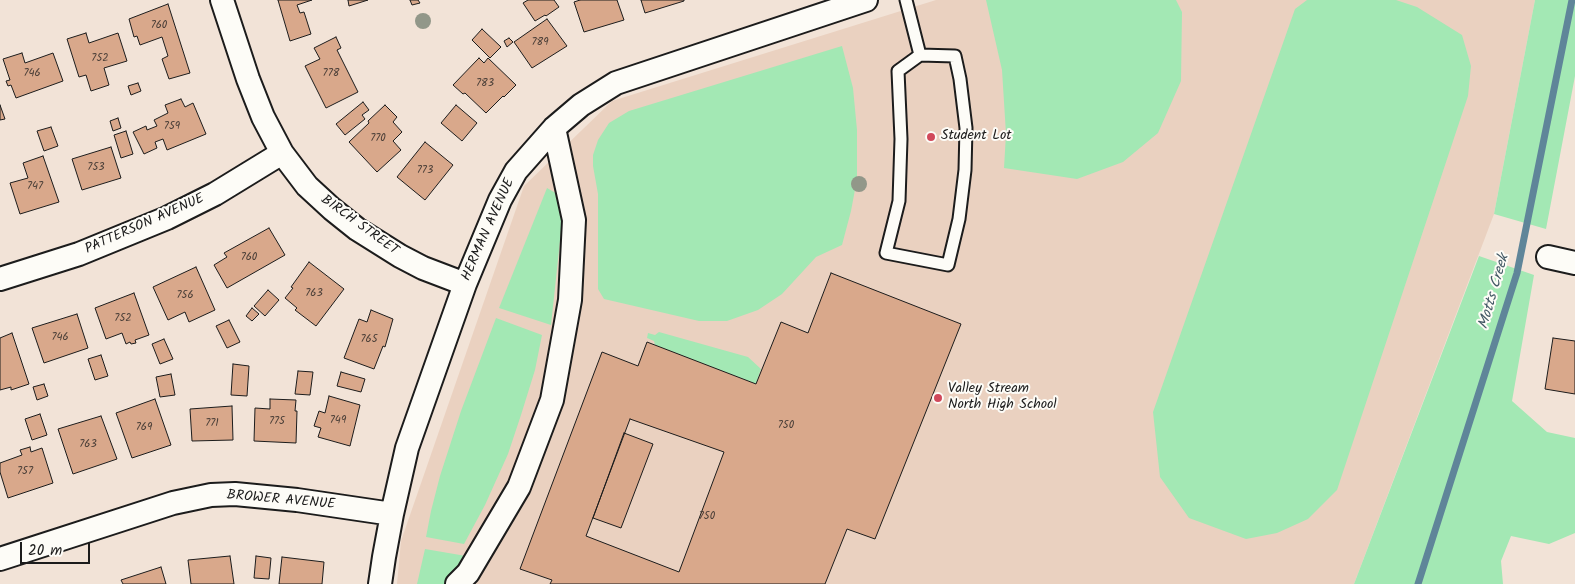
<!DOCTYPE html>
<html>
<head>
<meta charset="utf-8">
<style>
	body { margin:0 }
	#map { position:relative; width:1575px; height:584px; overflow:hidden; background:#f2e3d7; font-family:Kalam,sans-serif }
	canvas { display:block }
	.scale { position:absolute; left:20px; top:542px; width:70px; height:22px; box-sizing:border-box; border:2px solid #1c1c1c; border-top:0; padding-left:6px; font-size:15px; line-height:18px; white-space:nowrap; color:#1c1c1c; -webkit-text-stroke:4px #fdfcf7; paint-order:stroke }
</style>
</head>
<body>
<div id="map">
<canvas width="1575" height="584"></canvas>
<div class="scale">20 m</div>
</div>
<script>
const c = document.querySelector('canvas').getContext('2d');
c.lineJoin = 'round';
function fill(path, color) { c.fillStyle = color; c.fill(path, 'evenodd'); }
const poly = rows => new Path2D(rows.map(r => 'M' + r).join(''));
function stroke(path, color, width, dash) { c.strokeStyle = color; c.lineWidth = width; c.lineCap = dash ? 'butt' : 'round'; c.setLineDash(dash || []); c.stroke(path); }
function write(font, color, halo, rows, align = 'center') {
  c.font = font + ' Kalam,sans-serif'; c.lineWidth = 4; c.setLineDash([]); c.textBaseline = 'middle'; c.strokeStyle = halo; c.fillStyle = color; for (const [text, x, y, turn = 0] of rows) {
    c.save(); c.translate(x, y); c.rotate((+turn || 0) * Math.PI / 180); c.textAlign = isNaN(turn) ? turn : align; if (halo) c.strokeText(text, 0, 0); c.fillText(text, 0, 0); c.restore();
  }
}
fill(poly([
	[936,0,1535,0,1494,214,1354,584,397,584,401,541,524,186,612,101]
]), '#ead1c0');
fill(poly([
	[986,0,1176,0,1182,12,1181,81,1158,133,1123,162,1077,179,1004,168,1006,134,1002,70],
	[1307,0,1396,0,1417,7,1462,35,1471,66,1468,96,1337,490,1308,519,1277,533,1246,539,1189,518,1160,477,1153,412,1295,9],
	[1535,0,1575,0,1575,76,1546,229,1494,214],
	[842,46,853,88,857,130,857,179,851,211,842,245,816,257,782,294,758,310,727,321,699,321,604,299,598,289,598,194,593,166,593,155,598,140,609,123,629,111],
	[547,188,559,195,563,213,551,325,499,308],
	[1479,256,1534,275,1512,401,1547,432,1575,438,1575,533,1549,544,1511,536,1501,561,1503,584,1354,584],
	[496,318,542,335,535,370,521,415,508,454,485,505,464,544,426,537,431,511,440,476,461,411],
	[659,332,748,357,761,369,756,384,655,345,654,341,647,338,648,333,655,335],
	[425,549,466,556,447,584,417,584]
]), '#a3e8b4');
stroke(poly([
	[1418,584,1517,273,1572,0]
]), '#5f8599', 7);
const building = poly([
	[278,0,312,0,297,5,300,13,304,12,311,34,290,41,278,0],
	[348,0,368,0,349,6,348,0],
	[410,0,418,0,420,3,412,5,410,0],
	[528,0,554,0,559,7,546,16,545,15,535,21,523,3,528,0],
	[580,0,617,0,624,20,584,32,574,2,580,0],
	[641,0,684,0,684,1,645,13,641,0],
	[168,4,190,73,169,79,162,59,168,56,162,37,140,45,137,36,134,37,129,19,168,4],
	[547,19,567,46,532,68,514,42,547,19],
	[482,29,501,47,490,58,472,40,482,29],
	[86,33,89,43,118,33,127,61,104,68,109,85,91,91,86,75,79,77,67,39,86,33],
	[336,37,341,48,337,50,358,92,326,108,305,66,320,59,314,48,336,37],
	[509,38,513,42,507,47,504,41,509,38],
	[22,53,25,63,53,53,63,81,16,98,11,85,8,86,6,81,10,80,3,59,22,53],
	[479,58,484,63,488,58,516,85,504,97,503,96,486,113,465,93,463,94,453,85,479,58],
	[138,83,141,91,131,95,128,86,138,83],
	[181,99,185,107,193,103,206,134,167,150,163,139,155,142,157,148,144,154,133,132,146,126,147,130,157,126,154,120,168,113,165,105,181,99],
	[363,102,369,110,362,115,365,119,345,135,336,124,363,102],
	[0,105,5,119,0,120,0,105],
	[385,105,397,117,393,122,402,132,393,141,401,150,377,172,349,142,369,123,368,121,385,105],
	[456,105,477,123,462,141,441,123,456,105],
	[118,118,121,128,113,131,110,121,118,118],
	[51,127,58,146,44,151,37,131,51,127],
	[126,131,133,154,121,158,114,135,126,131],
	[425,142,453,165,425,200,397,177,425,142],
	[111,147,121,178,82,190,72,159,111,147],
	[43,156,59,202,20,214,10,183,28,178,23,163,43,156],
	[269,228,285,255,227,288,214,265,227,257,224,253,269,228],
	[309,262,344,289,316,326,295,310,297,308,285,298,293,288,291,287,309,262],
	[196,267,215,310,189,322,185,312,168,320,153,287,196,267],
	[831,273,961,324,875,539,847,529,825,584,550,584,552,580,520,569,602,352,638,366,647,342,756,384,781,322,808,333,831,273],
	[630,419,724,452,679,572,586,536,630,419],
	[268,290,279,300,265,316,254,306,268,290],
	[134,293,149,335,135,340,136,343,131,344,130,342,126,344,122,333,106,339,95,308,134,293],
	[252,308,259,314,252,321,246,316,252,308],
	[371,310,393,319,385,347,383,346,374,369,344,358,359,319,367,322,371,310],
	[77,314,88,348,44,363,32,328,77,314],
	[229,320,240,342,227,348,216,326,229,320],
	[12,333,29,384,11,390,11,387,0,390,0,338,12,333],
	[1553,338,1575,341,1575,394,1545,389,1553,338],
	[164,339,173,359,160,364,152,344,164,339],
	[101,355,108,376,95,380,88,359,101,355],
	[233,364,249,366,247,396,231,395,233,364],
	[298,371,313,372,310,395,295,394,298,371],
	[341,372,365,379,361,392,337,386,341,372],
	[171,374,175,395,160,397,156,377,171,374],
	[44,384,48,396,37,400,33,387,44,384],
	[329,396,360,405,350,446,318,437,321,428,314,426,319,411,325,413,329,396],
	[155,399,171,445,132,458,116,413,155,399],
	[270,399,296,400,295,411,297,411,296,443,254,441,255,408,270,409,270,399],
	[232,406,233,440,192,441,190,409,232,406],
	[40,414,47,435,32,440,25,419,40,414],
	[101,416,117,459,73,474,58,429,101,416],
	[624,433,653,444,621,528,593,518,624,433],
	[30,447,31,452,42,448,53,483,8,498,0,472,0,463,22,455,20,450,30,447],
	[230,556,234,584,191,584,188,560,230,556],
	[256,556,271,558,269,579,254,578,256,556],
	[282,557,324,562,322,584,279,584,282,557],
	[161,567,166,584,123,584,121,580,161,567]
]);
fill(building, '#d9a88b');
stroke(building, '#1c1c1c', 1);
const service = poly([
	[906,0,920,55],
	[920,55,955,56,960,79,966,128,965,170,959,219,948,265,886,253,899,201,901,139,898,71,920,55]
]);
const minor = poly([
	[222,0,248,79,263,117,282,153,307,186,332,209,357,229,400,256,423,268,465,284],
	[1548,257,1575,263],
	[0,279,79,254,167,218,215,194,282,153],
	[0,559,173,503,211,495,235,494,297,500,392,514],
	[380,584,384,557,392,514,407,448,465,284,500,200,516,171,554,128,581,105,616,83,866,0],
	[457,584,468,573,519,487,552,400,570,300,574,220,554,128]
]);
stroke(service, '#1c1c1c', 15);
stroke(minor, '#1c1c1c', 26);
stroke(service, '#fdfcf7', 11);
stroke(minor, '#fdfcf7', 22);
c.fillStyle = '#929789';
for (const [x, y] of [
	[423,21],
	[859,184]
]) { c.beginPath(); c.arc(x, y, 8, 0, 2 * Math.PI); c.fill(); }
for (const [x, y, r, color] of [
	[931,137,5,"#d1495b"],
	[938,398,5,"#d1495b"]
]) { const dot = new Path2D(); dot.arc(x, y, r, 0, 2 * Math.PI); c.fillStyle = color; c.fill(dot); stroke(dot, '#fdfcf7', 2); }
write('11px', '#4b3f38', null, [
	["760",159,26],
	["789",540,43],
	["752",100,59],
	["746",32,74],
	["778",331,74],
	["783",485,84],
	["759",172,127],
	["770",378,139],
	["753",96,168],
	["773",425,171],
	["747",35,187],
	["760",249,258],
	["763",314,294],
	["756",185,296],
	["752",123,319],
	["746",60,338],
	["765",369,340],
	["749",338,421],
	["775",277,422],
	["771",212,424],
	["750",786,426],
	["769",144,428],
	["763",88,445],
	["757",25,472],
	["750",707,517]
]);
write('14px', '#1c1c1c', '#fdfcf7', [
	["Student Lot",941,137],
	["Valley Stream",948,390],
	["North High School",948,406]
], 'left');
write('14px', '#1c1c1c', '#fdfcf7', [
	["PATTERSON AVENUE",145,225,-24],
	["BIRCH STREET",359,226,36],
	["HERMAN AVENUE",489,230,-66],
	["BROWER AVENUE",281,501,5]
]);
write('italic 15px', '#435965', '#fdfcf7', [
	["Motts Creek",1495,292,-74]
]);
</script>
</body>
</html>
